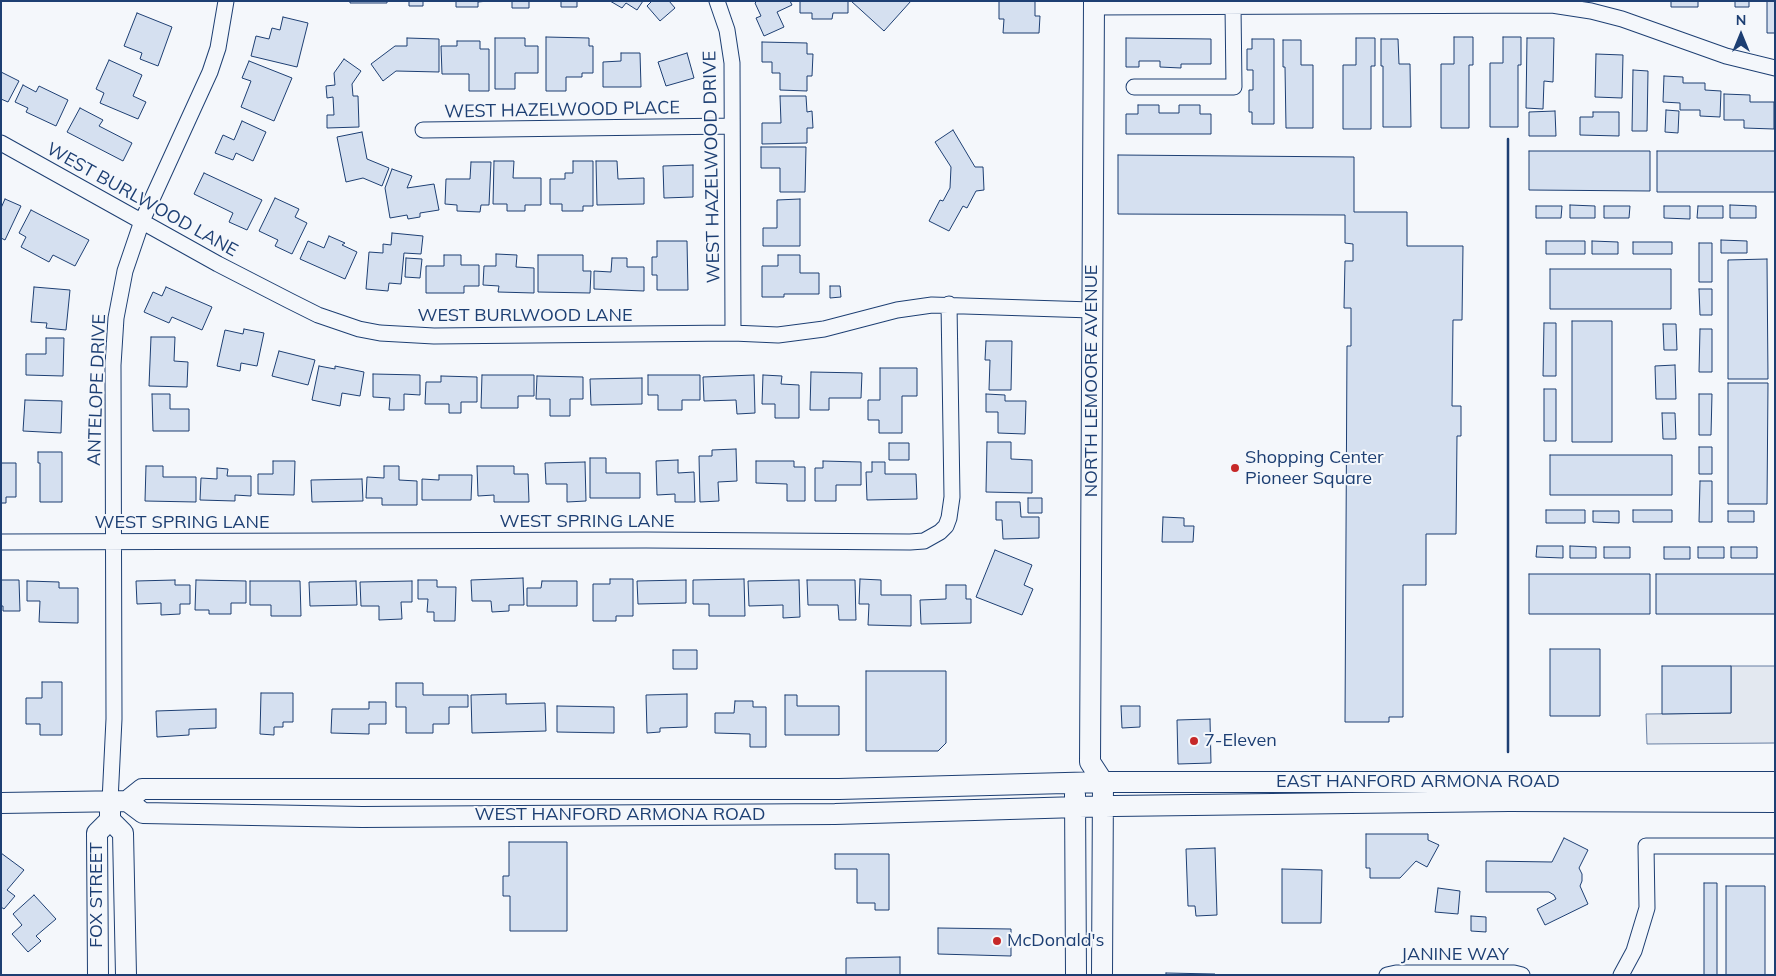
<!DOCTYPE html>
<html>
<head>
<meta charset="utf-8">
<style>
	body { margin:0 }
	#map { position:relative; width:1776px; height:976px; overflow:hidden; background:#f4f7fb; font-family:Mulish,sans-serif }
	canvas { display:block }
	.frame { position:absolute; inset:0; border:2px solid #1d3f73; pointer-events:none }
	.north { position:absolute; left:1716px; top:10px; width:50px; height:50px; -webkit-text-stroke:4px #f4f7fb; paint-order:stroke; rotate:0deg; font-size:14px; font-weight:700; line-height:20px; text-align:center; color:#1d3f73 }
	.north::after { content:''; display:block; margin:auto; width:18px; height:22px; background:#1d3f73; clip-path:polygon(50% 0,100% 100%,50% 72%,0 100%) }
</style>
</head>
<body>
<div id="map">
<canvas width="1776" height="976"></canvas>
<div class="frame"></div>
<div class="north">N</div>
</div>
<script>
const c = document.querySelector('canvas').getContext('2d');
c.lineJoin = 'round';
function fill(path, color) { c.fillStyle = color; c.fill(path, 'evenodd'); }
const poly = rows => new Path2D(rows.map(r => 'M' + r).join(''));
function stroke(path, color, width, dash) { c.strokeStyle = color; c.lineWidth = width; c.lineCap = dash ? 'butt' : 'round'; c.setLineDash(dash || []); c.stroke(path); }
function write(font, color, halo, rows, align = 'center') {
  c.font = font + ' Mulish,sans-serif'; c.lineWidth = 4; c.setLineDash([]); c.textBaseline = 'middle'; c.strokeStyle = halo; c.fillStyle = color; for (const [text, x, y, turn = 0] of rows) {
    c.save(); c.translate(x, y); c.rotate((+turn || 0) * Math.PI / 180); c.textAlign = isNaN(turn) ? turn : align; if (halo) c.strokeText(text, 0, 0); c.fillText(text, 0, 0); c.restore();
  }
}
const parking = poly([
	[1731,666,1775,666,1775,743,1647,744,1646,714,1731,713,1731,666]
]);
fill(parking, '#e3e8f0');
stroke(parking, '#687fa3', 1);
const building = poly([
	[350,1,387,1,387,3,350,3,350,1],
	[409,1,438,1,423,1,423,6,409,6,409,1],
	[456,1,488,1,478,2,478,7,456,7,456,1],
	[512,1,529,1,529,8,512,8,512,1],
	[561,1,577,1,577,7,561,7,561,1],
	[610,1,643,1,637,10,626,3,622,8,610,1],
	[652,1,669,1,675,8,660,21,647,6,652,1],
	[757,1,790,1,792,5,777,12,784,27,764,36,756,18,761,16,755,3,757,1],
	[800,1,848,1,848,13,833,13,832,19,812,19,812,13,800,13,800,1],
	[851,1,911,1,884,31,851,1],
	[999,1,1035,1,1035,16,1040,16,1039,33,1003,33,1004,19,999,19,999,1],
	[1671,1,1698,1,1698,7,1671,7,1671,1],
	[1735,1,1749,1,1749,7,1735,7,1735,1],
	[1767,1,1775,1,1775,33,1767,33,1767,1],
	[137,13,172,27,158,66,140,59,142,53,124,46,137,13],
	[283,17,308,23,297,67,251,56,256,36,269,39,272,28,280,30,283,17],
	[546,37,589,38,589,46,593,46,593,73,582,73,582,77,566,77,566,91,546,91,546,37],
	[1454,37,1473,37,1473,65,1469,65,1469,128,1441,128,1441,64,1454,64,1454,37],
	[1503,37,1521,37,1521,65,1518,65,1518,127,1490,127,1490,63,1503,63,1503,37],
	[407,38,439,39,439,72,396,71,383,81,371,64,395,46,407,46,407,38],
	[495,38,525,38,525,46,538,46,538,73,515,73,515,89,495,89,495,38],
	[1126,38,1211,39,1211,64,1181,64,1181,68,1160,67,1160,61,1139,61,1139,67,1126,67,1126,38],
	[1356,38,1375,38,1375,66,1371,66,1371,129,1343,129,1343,65,1356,65,1356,38],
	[1527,38,1554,38,1553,82,1544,81,1543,109,1526,108,1527,38],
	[1252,39,1274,39,1274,124,1252,124,1252,112,1249,112,1249,90,1253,90,1253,70,1247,70,1247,49,1252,49,1252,39],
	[1381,39,1398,39,1399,64,1410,64,1411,127,1383,127,1383,66,1381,66,1381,39],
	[1283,40,1301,40,1301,65,1313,65,1313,128,1286,128,1285,67,1283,67,1283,40],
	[457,41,480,41,480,49,489,49,489,91,469,91,469,74,442,74,441,46,457,46,457,41],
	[762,42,807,43,807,54,813,54,812,76,807,76,807,91,780,90,780,73,772,73,772,62,762,62,762,42],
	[621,53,640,53,641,87,603,87,603,62,621,61,621,53],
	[687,53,694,78,666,86,658,62,687,53],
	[1596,54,1623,55,1622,98,1595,97,1596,54],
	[344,59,361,71,352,84,353,96,358,96,359,127,327,128,327,115,334,115,333,97,327,98,326,86,335,85,334,73,344,59],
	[109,60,142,75,133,96,146,102,138,119,100,103,104,93,96,89,109,60],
	[249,61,292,78,274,121,241,107,251,81,242,78,249,61],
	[1633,70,1648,71,1647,131,1632,131,1633,70],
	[1,72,19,81,8,102,1,99,1,72],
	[1664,76,1683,77,1683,83,1705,83,1705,90,1721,91,1720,117,1700,116,1700,110,1680,110,1680,103,1663,102,1664,76],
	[23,85,36,92,39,86,68,100,56,126,26,112,28,108,15,102,23,85],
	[1724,94,1750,95,1750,102,1774,102,1774,129,1744,128,1744,120,1724,120,1724,94],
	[780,96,806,96,807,112,812,111,813,128,807,128,807,143,762,144,762,123,781,123,780,96],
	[1138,105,1159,105,1159,113,1179,113,1179,105,1200,105,1200,114,1211,114,1211,134,1126,134,1126,114,1138,114,1138,105],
	[80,108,103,120,99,126,132,143,123,161,67,132,80,108],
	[1666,110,1679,111,1678,133,1665,132,1666,110],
	[1555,111,1556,136,1529,136,1529,112,1555,111],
	[1593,112,1619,112,1619,136,1580,135,1580,117,1593,117,1593,112],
	[242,121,266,132,253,161,236,153,233,160,215,153,223,135,234,140,242,121],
	[953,130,975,167,983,167,984,190,976,191,967,208,963,206,949,231,929,221,940,200,943,201,950,188,951,167,935,142,953,130],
	[362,132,367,159,389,168,382,186,363,178,346,182,337,137,362,132],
	[761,147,806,147,805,192,780,192,780,168,761,168,761,147],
	[1529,151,1650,151,1650,191,1529,190,1529,151],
	[1657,151,1775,151,1775,192,1657,192,1657,151],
	[1118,155,1354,157,1354,212,1407,212,1407,246,1463,246,1462,320,1453,320,1452,406,1461,406,1461,436,1457,436,1456,534,1426,534,1426,585,1403,585,1403,717,1389,717,1389,722,1345,722,1347,346,1351,346,1351,308,1344,308,1345,261,1353,261,1353,244,1345,243,1345,215,1118,214,1118,155],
	[494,161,514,161,513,178,541,178,541,205,525,205,525,211,507,211,507,204,493,204,494,161],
	[573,161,593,161,593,206,583,206,583,211,562,211,562,204,550,204,550,179,565,179,565,173,573,173,573,161],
	[596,161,617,161,618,179,644,178,644,204,597,205,596,161],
	[471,162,491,162,489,205,481,205,480,212,457,211,457,205,445,204,446,179,470,179,471,162],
	[693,165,693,197,664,198,663,166,693,165],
	[392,169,412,176,407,188,434,184,439,210,420,213,420,217,408,219,407,215,390,218,385,188,392,169],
	[204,173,262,200,247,230,229,222,233,213,194,194,204,173],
	[275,198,299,209,295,217,307,223,292,254,275,246,278,240,259,231,275,198],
	[5,199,21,206,5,240,1,238,1,208,5,199],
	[800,199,800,246,763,246,763,228,777,228,777,200,800,199],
	[1570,205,1595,206,1595,218,1570,218,1570,205],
	[1730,205,1756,206,1756,218,1730,218,1730,205],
	[1536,206,1562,206,1561,218,1536,218,1536,206],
	[1604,206,1630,206,1629,218,1604,218,1604,206],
	[1664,206,1690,206,1690,219,1664,218,1664,206],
	[1698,206,1723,206,1723,218,1697,218,1698,206],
	[31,210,89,240,75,266,53,255,49,262,21,247,26,237,19,233,31,210],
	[392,233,423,236,421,254,404,253,401,284,389,283,388,291,366,289,369,252,383,253,383,244,391,245,392,233],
	[329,236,345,243,342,245,357,252,345,279,300,259,308,241,324,248,329,236],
	[1721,240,1747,241,1747,253,1721,253,1721,240],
	[657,241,687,241,688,290,657,290,657,275,652,275,652,257,657,257,657,241],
	[1546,241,1585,241,1585,254,1546,254,1546,241],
	[1592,241,1618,242,1618,254,1592,254,1592,241],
	[1633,242,1672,242,1672,254,1633,254,1633,242],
	[1699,243,1712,243,1712,282,1699,282,1699,243],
	[496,254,517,255,516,267,534,268,534,293,498,292,499,286,483,285,484,266,496,266,496,254],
	[444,255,461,255,461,265,479,265,479,286,464,286,464,293,426,293,426,266,444,266,444,255],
	[538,255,583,255,583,271,591,271,590,293,538,292,538,255],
	[778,255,800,255,800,273,819,273,819,294,784,294,784,297,762,297,762,266,778,266,778,255],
	[406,258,422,259,420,278,405,277,406,258],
	[612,258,627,258,627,267,644,267,644,291,594,289,594,271,611,272,612,258],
	[1767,259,1768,379,1728,379,1728,260,1767,259],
	[1550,269,1671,269,1671,309,1550,309,1550,269],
	[830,286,840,286,841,297,830,298,830,286],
	[34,287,70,290,66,330,46,328,47,323,31,322,34,287],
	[166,287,212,307,202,330,172,317,169,323,144,312,153,292,162,296,166,287],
	[1699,289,1712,289,1712,315,1700,315,1699,289],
	[1572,321,1612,321,1612,442,1572,442,1572,321],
	[1544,323,1556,323,1556,376,1543,376,1544,323],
	[1663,324,1676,324,1677,350,1664,350,1663,324],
	[244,329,264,333,257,366,241,363,240,371,217,366,225,330,243,334,244,329],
	[1700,329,1712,329,1712,372,1699,372,1700,329],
	[151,337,175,337,174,361,188,362,187,387,149,386,151,337],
	[46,338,64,338,63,376,26,375,26,354,46,354,46,338],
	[986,341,1012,341,1011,390,989,390,990,360,985,360,986,341],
	[279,351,315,360,308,385,272,376,279,351],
	[1675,365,1676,399,1656,399,1655,366,1675,365],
	[319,366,335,369,335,366,364,372,360,396,342,393,340,406,312,400,319,366],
	[880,368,917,368,917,396,902,396,902,433,879,433,879,420,868,420,868,400,880,400,880,368],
	[811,372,862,373,861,398,829,398,829,410,810,410,811,372],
	[373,374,420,375,420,395,404,394,404,410,389,410,390,398,373,397,373,374],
	[482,375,534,375,534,396,518,396,518,408,481,408,482,375],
	[648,375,700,375,700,400,682,400,682,410,658,410,658,395,648,395,648,375],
	[754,375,755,413,737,414,736,400,704,401,703,377,754,375],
	[763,375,782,376,781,384,799,385,799,418,775,418,775,404,762,404,763,375],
	[441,376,477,377,477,402,461,402,461,413,449,413,449,404,425,404,426,382,441,382,441,376],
	[537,376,583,377,583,399,570,399,570,416,550,416,550,399,536,399,537,376],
	[642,378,642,404,591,405,590,379,642,378],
	[1728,383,1768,383,1767,504,1728,504,1728,383],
	[1544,389,1556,389,1556,441,1544,441,1544,389],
	[152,394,170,394,170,409,189,409,189,431,153,431,152,394],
	[986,394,1005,395,1005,401,1026,401,1025,434,998,433,998,412,986,412,986,394],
	[1699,394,1712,394,1711,435,1699,435,1699,394],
	[25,400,62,401,61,433,23,431,25,400],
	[1662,413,1675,413,1676,439,1663,439,1662,413],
	[987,442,1011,442,1011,459,1032,460,1032,493,986,492,987,442],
	[889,443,909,443,909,460,889,460,889,443],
	[1699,447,1712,447,1712,474,1699,474,1699,447],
	[736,449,737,481,718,482,719,501,700,502,699,456,712,456,712,450,736,449],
	[38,452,62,452,62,502,40,502,40,463,38,463,38,452],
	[1550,455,1672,455,1672,495,1550,495,1550,455],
	[590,458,606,458,606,473,640,473,640,498,590,498,590,458],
	[678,460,678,473,694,472,695,502,675,502,675,494,657,495,656,461,678,460],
	[273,461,295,461,294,495,258,494,258,474,273,474,273,461],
	[756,461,794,461,794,467,805,467,805,501,787,501,787,484,756,483,756,461],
	[823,461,861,462,861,485,836,485,836,501,815,501,815,468,823,468,823,461],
	[585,462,586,501,567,502,567,484,546,484,545,463,585,462],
	[872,462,885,462,885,474,916,474,917,499,867,500,866,472,872,472,872,462],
	[1,463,16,463,16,497,6,497,6,503,1,503,1,463],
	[146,466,163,466,163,477,196,477,196,502,145,501,146,466],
	[384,466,399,466,399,480,417,481,417,505,382,505,382,498,366,498,367,477,384,478,384,466],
	[477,466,514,466,514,474,528,474,529,502,494,502,494,495,478,496,477,466],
	[217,468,228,469,227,476,251,476,251,496,235,495,235,501,200,500,201,478,217,479,217,468],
	[439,475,472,475,471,500,422,500,422,479,439,480,439,475],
	[362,479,363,501,312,502,311,480,362,479],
	[1700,481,1712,481,1712,522,1699,522,1700,481],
	[1028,498,1042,498,1042,513,1028,513,1028,498],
	[996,502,1020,502,1021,517,1039,517,1039,538,1003,539,1002,520,996,520,996,502],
	[1546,510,1585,510,1585,523,1546,523,1546,510],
	[1633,510,1672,510,1672,522,1633,522,1633,510],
	[1593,511,1619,511,1619,523,1593,522,1593,511],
	[1728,511,1754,511,1754,522,1728,522,1728,511],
	[1163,517,1184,518,1184,526,1194,526,1193,542,1162,542,1163,517],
	[1537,546,1563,546,1563,558,1536,557,1537,546],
	[1570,546,1596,547,1596,558,1570,558,1570,546],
	[1604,547,1630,547,1630,558,1604,558,1604,547],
	[1664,547,1690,547,1690,559,1664,559,1664,547],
	[1698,547,1724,547,1724,558,1698,558,1698,547],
	[1731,547,1757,547,1757,558,1731,558,1731,547],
	[995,550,1032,565,1024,585,1033,589,1022,615,976,597,995,550],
	[1529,574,1650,574,1650,614,1529,614,1529,574],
	[1656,574,1775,574,1775,614,1656,614,1656,574],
	[523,578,524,605,509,605,509,611,492,612,491,601,472,601,471,580,523,578],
	[610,579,633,579,633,616,616,616,616,621,593,621,593,584,610,584,610,579],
	[744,579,745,616,709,616,709,604,693,604,693,580,744,579],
	[860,579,881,580,881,595,911,595,911,626,868,625,869,604,859,604,860,579],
	[1,580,19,580,20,611,3,611,3,606,1,606,1,580],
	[175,580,175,585,190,585,190,604,180,604,180,614,161,615,161,603,137,604,136,581,175,580],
	[196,580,246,581,246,603,231,603,231,614,209,614,209,610,195,610,196,580],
	[418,580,437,580,437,587,456,587,455,621,434,621,434,612,427,612,428,599,418,599,418,580],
	[686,580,686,603,638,604,637,581,686,580],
	[799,580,800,617,783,618,783,605,749,606,748,581,799,580],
	[807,580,855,580,856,620,839,620,838,605,808,605,807,580],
	[27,581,59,582,59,588,78,588,78,623,39,622,40,601,27,601,27,581],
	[250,581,300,581,301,616,271,616,271,605,250,605,250,581],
	[356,581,357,605,310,606,309,582,356,581],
	[412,581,412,602,401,602,402,619,379,620,379,606,361,606,360,582,412,581],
	[542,581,577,581,577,606,527,606,527,588,541,588,542,581],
	[946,585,966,585,966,599,971,599,971,623,921,624,920,600,946,599,946,585],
	[1550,649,1600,649,1600,716,1550,716,1550,649],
	[673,650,697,650,697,669,673,669,673,650],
	[1662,666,1731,666,1731,713,1662,714,1662,666],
	[866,671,946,671,946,743,938,751,866,751,866,671],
	[42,682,62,682,62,735,40,735,40,724,26,724,26,698,42,698,42,682],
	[396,683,423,683,423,695,468,695,468,707,449,707,449,724,433,724,433,733,406,733,406,707,396,707,396,683],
	[261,693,293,693,293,722,283,722,283,727,274,727,274,735,260,734,261,693],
	[506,694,506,704,545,703,546,731,472,733,471,695,506,694],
	[687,694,687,727,660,728,660,732,647,733,646,695,687,694],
	[785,695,797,695,797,706,839,706,839,735,785,735,785,695],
	[735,701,753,701,753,707,766,707,766,747,750,747,750,734,715,733,715,713,734,713,735,701],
	[369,702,386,702,386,724,369,724,369,734,331,733,332,709,369,709,369,702],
	[557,706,614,707,614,733,557,732,557,706],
	[1121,706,1140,706,1140,727,1122,728,1121,706],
	[216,709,216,728,189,729,189,735,157,737,156,711,216,709],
	[1210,719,1211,763,1178,764,1177,720,1210,719],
	[1366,834,1428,834,1428,840,1439,845,1427,867,1416,861,1400,878,1370,878,1370,868,1366,868,1366,834],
	[1564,838,1588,850,1579,868,1582,874,1582,881,1580,886,1588,904,1545,925,1537,909,1556,899,1554,895,1549,892,1486,892,1486,861,1552,862,1564,838],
	[509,842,567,842,567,931,510,931,510,896,503,896,503,876,509,876,509,842],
	[1215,848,1217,915,1196,916,1195,906,1188,906,1186,849,1215,848],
	[1,853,24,870,7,890,15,896,4,909,1,907,1,853],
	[835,854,889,854,889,910,875,910,875,903,857,903,857,869,835,869,835,854],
	[1282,869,1322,870,1321,923,1282,923,1282,869],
	[1704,883,1717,883,1717,975,1704,975,1704,883],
	[1726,886,1765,886,1765,975,1726,975,1726,886],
	[1438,888,1460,891,1458,914,1435,912,1438,888],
	[34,895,56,919,36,936,41,941,28,952,12,934,22,925,13,914,34,895],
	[1471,916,1486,917,1486,932,1471,931,1471,916],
	[938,928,1011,929,1011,956,938,954,938,928],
	[900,957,900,975,846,975,846,958,900,957],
	[1166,973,1215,974,1215,975,1166,975,1166,973]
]);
fill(building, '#d5e0f0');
stroke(building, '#1d3f73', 1);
const street = poly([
	[717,1,727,30,732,63,733,333],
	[1094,7,1552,5,1591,11,1622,19,1726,56,1775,68],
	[1134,87,1234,87,1233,6],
	[423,130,732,126],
	[1,143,218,264,290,301,318,315,359,329,380,333,434,336,733,333,778,335,824,329,897,310,932,305,1092,310],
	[1,542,646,540,910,542,924,541,940,532,946,526,949,518,952,497,949,304],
	[110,801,114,719,113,365,116,318,125,271,142,221,210,72,218,48,226,1],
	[1387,975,1396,973,1514,973,1522,975],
	[1621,975,1634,951,1647,908,1646,846,1775,846]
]);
const secondary = poly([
	[1094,1,1090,762,1103,782,1102,975],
	[1075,794,1076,975],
	[127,801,142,789,839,789,1103,782,1775,782],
	[1,803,127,801,143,813,362,817,835,814,1114,806,1509,801,1775,802],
	[110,820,123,833,126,975],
	[98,975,97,833,110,820,110,801]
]);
stroke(street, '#1d3f73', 17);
stroke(secondary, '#1d3f73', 22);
stroke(street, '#f4f7fb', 15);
stroke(secondary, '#f4f7fb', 20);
stroke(poly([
	[1508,752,1508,139]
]), '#1d3f73', 2.5);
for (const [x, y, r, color] of [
	[1235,468,5,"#c62828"],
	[1194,741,5,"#c62828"],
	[997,941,5,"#c62828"]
]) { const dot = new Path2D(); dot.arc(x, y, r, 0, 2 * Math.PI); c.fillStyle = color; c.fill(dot); stroke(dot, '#f4f7fb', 2); }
write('18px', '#1d3f73', '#f4f7fb', [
	["WEST HAZELWOOD PLACE",562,110,-1],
	["WEST HAZELWOOD DRIVE",712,167,-91],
	["WEST BURLWOOD LANE",142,200,29],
	["WEST BURLWOOD LANE",525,316],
	["NORTH LEMOORE AVENUE",1092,381,-90],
	["ANTELOPE DRIVE",97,390,-88],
	["WEST SPRING LANE",587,522],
	["WEST SPRING LANE",182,523],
	["EAST HANFORD ARMONA ROAD",1418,782],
	["WEST HANFORD ARMONA ROAD",620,815],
	["FOX STREET",97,895,-90],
	["JANINE WAY",1455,955]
]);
write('18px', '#1d3f73', '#f4f7fb', [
	["Shopping Center",1245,458],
	["Pioneer Square",1245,479],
	["7-Eleven",1204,741],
	["McDonald's",1007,941]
], 'left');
</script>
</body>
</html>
